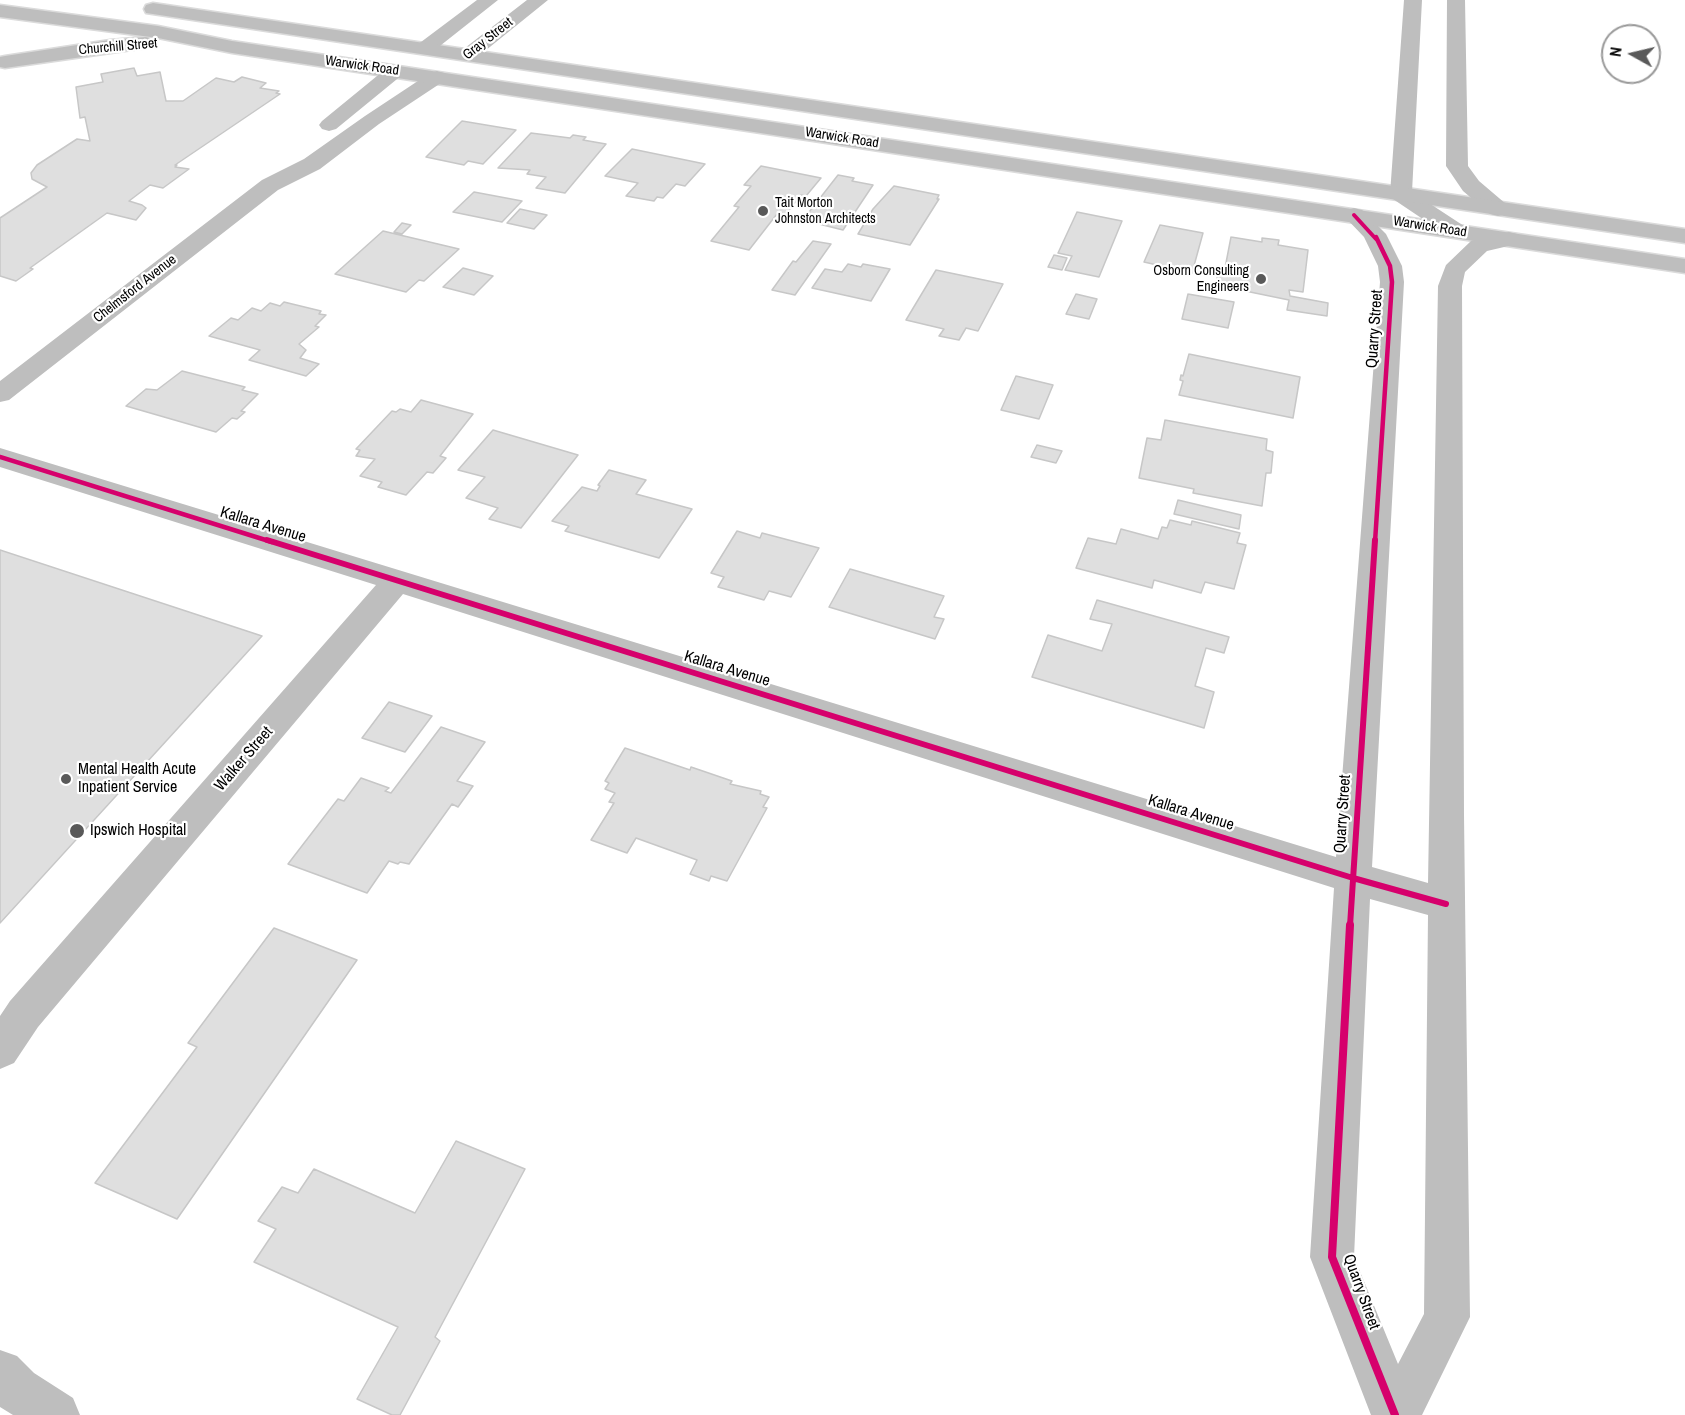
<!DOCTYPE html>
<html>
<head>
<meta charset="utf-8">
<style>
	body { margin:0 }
	#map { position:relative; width:1685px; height:1415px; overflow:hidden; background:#fff; font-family:"Archivo Narrow",sans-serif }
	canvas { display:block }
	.north { position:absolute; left:1601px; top:24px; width:60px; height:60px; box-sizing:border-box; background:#fff; border:2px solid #999; border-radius:50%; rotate:278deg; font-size:16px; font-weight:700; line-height:24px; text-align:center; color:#000 }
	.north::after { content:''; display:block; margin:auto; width:21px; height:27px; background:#595959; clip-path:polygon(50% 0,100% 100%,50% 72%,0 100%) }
</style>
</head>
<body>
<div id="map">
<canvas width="1685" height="1415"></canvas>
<div class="north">N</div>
</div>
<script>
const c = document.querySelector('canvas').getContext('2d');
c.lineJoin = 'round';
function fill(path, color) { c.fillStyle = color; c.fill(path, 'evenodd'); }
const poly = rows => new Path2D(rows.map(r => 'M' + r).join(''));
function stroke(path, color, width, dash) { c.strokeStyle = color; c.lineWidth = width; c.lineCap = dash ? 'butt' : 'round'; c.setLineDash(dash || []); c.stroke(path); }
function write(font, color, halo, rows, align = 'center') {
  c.font = font + ' "Archivo Narrow",sans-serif'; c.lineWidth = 4.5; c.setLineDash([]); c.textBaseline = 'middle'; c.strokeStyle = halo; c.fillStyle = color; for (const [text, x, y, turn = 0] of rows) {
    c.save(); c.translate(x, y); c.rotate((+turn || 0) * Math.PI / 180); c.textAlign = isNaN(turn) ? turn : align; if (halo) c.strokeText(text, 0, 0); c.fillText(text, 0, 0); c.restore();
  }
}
const building = poly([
	[134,68,137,76,160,72,166,101,183,101,216,78,234,82,242,77,266,83,260,88,279,91,276,93,280,94,175,165,177,165,175,167,189,169,163,188,150,185,129,201,142,205,146,208,136,220,107,213,30,268,33,269,16,281,0,276,0,218,47,187,32,179,31,173,37,165,77,139,90,141,85,117,80,118,76,87,103,82,101,74,134,68],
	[462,121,516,130,483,164,468,161,464,165,426,157,462,121],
	[531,133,570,138,573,135,586,137,583,140,606,144,565,193,536,188,546,177,527,174,530,170,498,168,531,133],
	[632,149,705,164,685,186,676,184,663,198,657,197,654,201,626,196,638,183,605,176,632,149],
	[761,166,821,178,806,196,801,195,785,215,777,214,749,250,711,241,739,207,734,206,751,186,744,185,761,166],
	[838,175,854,178,852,181,873,185,843,230,819,224,822,220,806,216,838,175],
	[894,186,939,195,937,199,939,199,910,245,858,234,873,209,894,186],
	[474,192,522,201,502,222,453,212,474,192],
	[520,209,547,215,534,229,507,223,520,209],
	[1077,212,1122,221,1099,277,1065,270,1072,256,1058,253,1077,212],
	[402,223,411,225,402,234,394,232,402,223],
	[1160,225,1203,233,1192,273,1144,262,1160,225],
	[383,231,459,249,424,281,419,280,406,292,335,274,383,231],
	[1231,237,1262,242,1262,238,1279,240,1278,245,1308,250,1303,292,1289,290,1290,296,1328,303,1327,316,1287,310,1289,300,1216,285,1218,271,1224,273,1231,237],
	[813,241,831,244,795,295,772,290,793,261,796,262,813,241],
	[1054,255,1067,258,1062,270,1048,267,1054,255],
	[848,264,861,267,863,264,890,269,871,301,812,288,825,269,842,272,848,264],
	[463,268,493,276,474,295,443,287,463,268],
	[936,270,1003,284,978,331,966,328,959,340,939,336,944,329,906,320,936,270],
	[1076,294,1097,299,1089,319,1066,314,1076,294],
	[1188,294,1234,302,1228,328,1182,319,1188,294],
	[284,302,321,311,319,314,326,315,315,326,319,327,299,344,306,350,300,358,319,364,306,376,249,360,260,350,209,336,231,318,238,320,252,308,261,311,270,303,280,306,284,302],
	[1189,354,1300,377,1293,418,1179,395,1183,381,1180,380,1181,375,1183,376,1189,354],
	[182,371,245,387,242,390,258,394,241,411,245,412,237,419,232,418,216,432,126,406,146,389,157,390,182,371],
	[1016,376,1053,385,1039,419,1001,410,1016,376],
	[421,400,473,414,440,456,446,458,433,473,427,472,406,495,378,487,382,482,360,476,375,459,356,456,360,450,356,449,392,411,396,412,400,409,411,412,421,400],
	[1165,420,1267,439,1266,450,1273,452,1271,473,1266,473,1262,506,1193,493,1194,489,1139,478,1147,438,1161,440,1165,420],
	[493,430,578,455,521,528,489,519,498,508,466,498,485,477,458,470,493,430],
	[1037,445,1062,451,1056,463,1031,457,1037,445],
	[609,470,646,480,636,494,692,509,659,558,565,531,569,526,552,521,582,487,597,491,600,486,598,485,609,470],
	[1178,500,1241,515,1239,529,1174,514,1178,500],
	[1170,520,1191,525,1192,521,1240,533,1237,543,1246,545,1234,589,1205,582,1201,593,1154,580,1152,588,1076,568,1088,538,1116,544,1121,529,1158,539,1162,527,1167,528,1170,520],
	[737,531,760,538,762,533,819,548,791,597,769,591,764,600,718,587,724,577,711,573,737,531],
	[0,550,262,636,0,923,0,550],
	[850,569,944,596,934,617,944,619,935,639,829,607,850,569],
	[1097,600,1229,637,1224,653,1206,648,1195,686,1214,692,1204,728,1032,677,1048,635,1102,651,1112,624,1090,619,1097,600],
	[389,702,432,716,405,752,362,738,389,702],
	[441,727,485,742,457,781,473,786,458,807,452,804,409,864,400,862,398,864,389,861,367,893,288,864,338,799,344,801,361,778,389,788,385,791,391,793,441,727],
	[625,748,690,770,691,767,732,781,730,784,761,791,760,794,769,797,763,807,767,808,727,881,711,876,709,881,690,874,697,860,636,838,627,853,591,840,614,803,609,802,615,793,605,789,609,783,605,781,625,748],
	[274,928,357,960,177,1219,95,1183,197,1047,188,1043,274,928],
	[456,1141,525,1169,435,1337,440,1341,400,1415,392,1415,357,1399,398,1327,254,1262,276,1229,258,1221,282,1187,298,1193,314,1169,415,1213,456,1141]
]);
fill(building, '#dfdfdf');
stroke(building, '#c7c7c7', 1.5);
const major = poly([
	[153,3,1685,229,1685,243,146,13,144,9,146,5,153,3],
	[0,5,158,26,232,41,1685,259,1685,273,232,53,158,38,0,17,0,5],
	[146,37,153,39,156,43,153,47,5,68,0,67,0,57,5,56,110,40,146,37]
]);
stroke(major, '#dbdbdb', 3);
fill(poly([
	[477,0,498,0,431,53,417,53,414,49,417,45,477,0],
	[527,0,548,0,475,59,461,59,458,55,461,51,527,0],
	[1404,0,1422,0,1412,192,1464,226,1468,231,1464,236,1456,238,1448,236,1393,199,1390,194,1404,0],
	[1447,0,1465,0,1468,166,1479,181,1506,204,1509,209,1506,214,1498,216,1490,214,1463,191,1446,166,1447,0],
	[395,65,402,67,405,71,402,75,336,129,329,131,322,129,319,125,322,121,388,67,395,65],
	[437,71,444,73,447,77,444,81,379,124,320,169,278,190,9,400,0,402,0,381,262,180,304,159,365,116,430,73,437,71],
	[1354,208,1362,210,1386,234,1402,266,1404,282,1372,867,1428,883,1438,286,1446,265,1471,241,1509,232,1517,234,1521,239,1517,244,1487,251,1465,272,1462,286,1464,815,1470,1317,1422,1415,1371,1415,1310,1257,1334,888,403,594,38,1027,14,1063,0,1069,0,1016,10,1001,376,585,0,467,0,448,1336,857,1380,282,1378,266,1364,237,1343,215,1346,210,1354,208],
	[1370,899,1428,915,1424,1314,1398,1364,1354,1257,1370,899],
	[0,1350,17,1356,34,1373,73,1398,80,1415,13,1415,0,1407,0,1350]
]), '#bebebe');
fill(major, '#bebebe');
stroke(poly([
	[1354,215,1376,239]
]), '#d6006c', 4);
stroke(poly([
	[0,457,272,542],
	[1375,542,1392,282,1390,266,1376,237]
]), '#d6006c', 4.5);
stroke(poly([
	[267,540,1353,878,1446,904],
	[1350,926,1375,540]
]), '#d6006c', 6);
stroke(poly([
	[1350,925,1332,1257,1395,1415]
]), '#d6006c', 8);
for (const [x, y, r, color] of [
	[763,211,6,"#595959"],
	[1261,279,6,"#595959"],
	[66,779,6,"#595959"],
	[77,831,8,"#595959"]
]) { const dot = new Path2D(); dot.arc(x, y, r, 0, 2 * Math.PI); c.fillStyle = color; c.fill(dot); stroke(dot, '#fff', 2); }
write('14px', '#000', '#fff', [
	["Gray Street",488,39,-38],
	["Churchill Street",118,47,-5],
	["Warwick Road",362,66,8],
	["Warwick Road",842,138,9],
	["Warwick Road",1430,227,9],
	["Chelmsford Avenue",135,289,-38]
]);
write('14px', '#000', '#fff', [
	["Tait Morton",775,203],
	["Johnston Architects",775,219],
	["Osborn Consulting",1249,271,"right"],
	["Engineers",1249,287,"right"]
], 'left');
write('16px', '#000', '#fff', [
	["Quarry Street",1375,329,-86],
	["Kallara Avenue",263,525,17],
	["Kallara Avenue",727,669,17],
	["Walker Street",244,759,-49],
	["Kallara Avenue",1191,813,17],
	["Quarry Street",1343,814,-86],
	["Quarry Street",1361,1292,70]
]);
write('16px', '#000', '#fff', [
	["Mental Health Acute",78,770],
	["Inpatient Service",78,788],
	["Ipswich Hospital",90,831]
], 'left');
</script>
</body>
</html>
